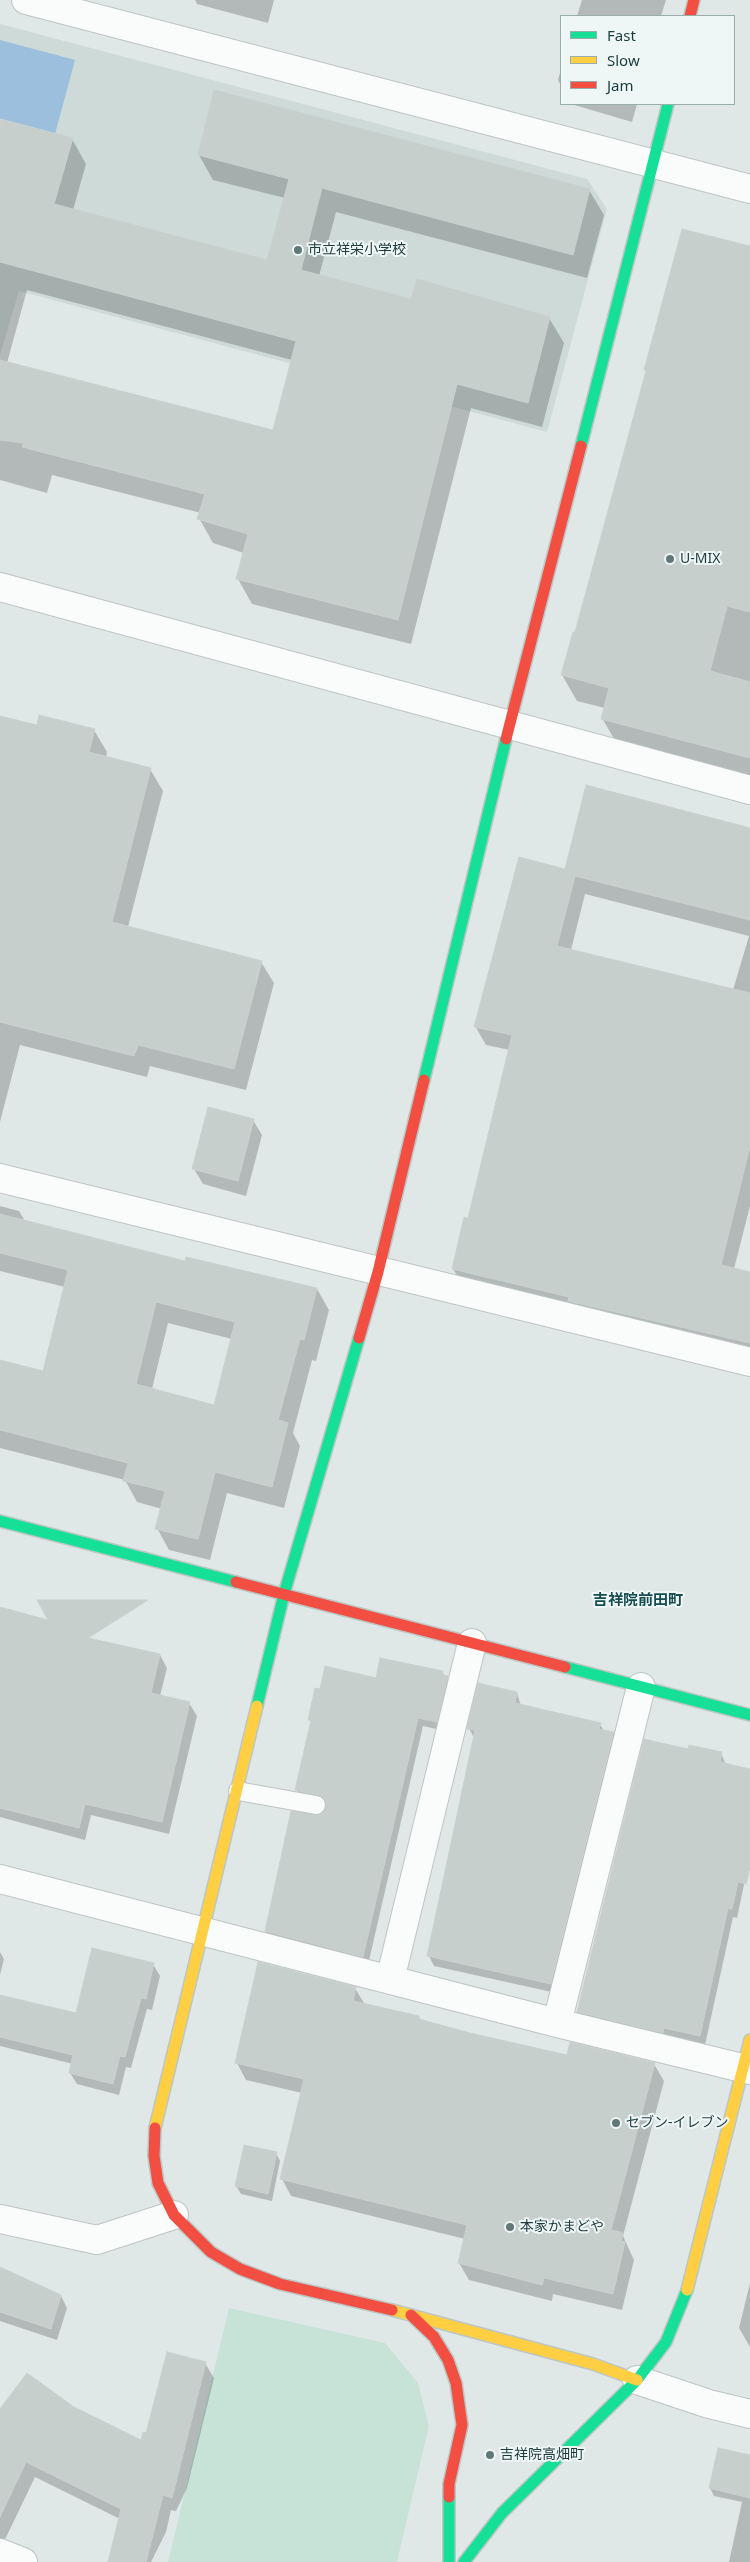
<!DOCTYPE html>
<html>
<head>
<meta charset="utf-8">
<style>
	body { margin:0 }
	#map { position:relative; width:750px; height:2562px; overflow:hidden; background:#e0e8e7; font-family:"Noto Sans",sans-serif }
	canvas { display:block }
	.legend { position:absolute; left:560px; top:15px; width:175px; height:90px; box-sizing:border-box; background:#eef7f6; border:1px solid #9aacac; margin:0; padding:6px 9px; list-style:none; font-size:15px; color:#1d3b3c }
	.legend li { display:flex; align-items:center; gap:10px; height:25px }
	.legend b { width:25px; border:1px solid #9aacac }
</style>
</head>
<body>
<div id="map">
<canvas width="750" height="2562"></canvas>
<ul class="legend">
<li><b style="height:6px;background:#16e098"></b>Fast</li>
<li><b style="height:6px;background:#ffcf43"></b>Slow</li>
<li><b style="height:6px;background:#f24e42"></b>Jam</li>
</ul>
</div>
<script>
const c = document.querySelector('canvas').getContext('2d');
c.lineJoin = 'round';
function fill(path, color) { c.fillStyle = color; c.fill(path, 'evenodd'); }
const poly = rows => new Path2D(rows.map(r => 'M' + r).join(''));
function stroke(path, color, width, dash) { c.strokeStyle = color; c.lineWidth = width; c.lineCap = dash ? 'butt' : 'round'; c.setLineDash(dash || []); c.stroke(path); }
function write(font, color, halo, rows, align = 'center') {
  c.font = font + ' "Noto Sans","Noto Sans JP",sans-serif'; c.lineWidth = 4; c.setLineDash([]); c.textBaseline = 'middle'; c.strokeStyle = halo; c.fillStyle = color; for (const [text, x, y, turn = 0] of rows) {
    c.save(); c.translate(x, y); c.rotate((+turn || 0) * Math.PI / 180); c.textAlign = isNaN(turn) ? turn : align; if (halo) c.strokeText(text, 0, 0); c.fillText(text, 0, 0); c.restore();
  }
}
fill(poly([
	[0,24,587,179,607,209,547,432,19,291,0,355]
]), '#cddad8');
fill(poly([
	[229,2308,385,2343,418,2383,429,2426,397,2562,168,2562]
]), '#c7e3d8');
fill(poly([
	[0,40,75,60,55,134,0,119]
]), '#9bbfdc');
fill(poly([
	[195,0,274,0,268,23,197,4],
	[582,0,666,0,661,16,577,16],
	[561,69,561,86,558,80],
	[571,104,637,104,632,122],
	[0,120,72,139,86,164,73,210,268,262,285,198,213,180,199,155,589,190,604,215,587,278,336,212,319,276,412,300,549,318,564,343,542,427,471,408,411,644,252,604,238,579,244,553,213,543,199,518,201,513,52,475,47,493,0,480],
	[27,290,292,360,274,432,7,363],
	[750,244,750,779,617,744,602,718,605,708,577,701,562,675,576,634],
	[0,717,37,727,94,730,107,752,106,757,150,769,163,791,128,927,261,962,274,983,246,1090,150,1066,147,1077,20,1045,0,1122],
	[750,831,750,1206,734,1269,750,1273,750,1359,464,1287,453,1269,469,1219,510,1050,486,1045,475,1026,566,870],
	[585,894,749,936,733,990,571,950],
	[253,1120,262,1135,246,1196,203,1184,194,1169],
	[0,1206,19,1211,25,1221,186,1263,317,1289,329,1310,316,1361,312,1360,293,1433,300,1446,284,1508,227,1493,210,1560,169,1550,157,1528,162,1509,137,1502,125,1480,0,1448,0,1361,44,1372,65,1287,0,1271],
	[168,1323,232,1339,215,1406,152,1389],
	[0,1609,39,1628,160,1655,167,1668,160,1696,189,1703,197,1716,169,1834,91,1815,85,1840,0,1817],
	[442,1672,452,1686,441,1730,423,1726,368,1965,271,1940,266,1931,320,1816,328,1808,327,1805,302,1799,297,1790,311,1723,309,1719,321,1691,377,1679],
	[517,1693,521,1706,600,1724,604,1731,613,1733,618,1743,556,1993,434,1966,429,1956,474,1738,469,1728],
	[689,1751,721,1753,726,1765,750,1771,750,1856,737,1918,733,1917,705,2045,584,2021,579,2012],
	[0,1952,4,1959,0,1975],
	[153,1964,160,1976,152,2010,147,2009,131,2068,126,2067,119,2095,77,2084,70,2073,73,2064,0,2046,0,1996,77,2015],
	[355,1988,365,2005,419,2017,420,2021,470,2034,568,2057,654,2064,664,2081,623,2236,634,2260,622,2310,553,2294,552,2301,469,2280,459,2263,465,2239,291,2196,282,2179,302,2093,246,2080,237,2063],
	[276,2153,280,2161,272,2201,241,2194,236,2186],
	[0,2269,61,2296,67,2308,57,2340,0,2321],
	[750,2283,750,2347,739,2328],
	[205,2363,214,2378,187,2488,176,2511,171,2510,166,2532,151,2562,109,2562,120,2519,35,2477,0,2550,0,2411,73,2408,142,2442],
	[750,2456,750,2562,729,2562,742,2502,714,2496,710,2488]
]), '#0003');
const building = poly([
	[214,90,590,189,573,255,322,188,301,270,411,299,417,279,550,317,528,403,457,384,398,620,236,579,248,534,197,519,205,494,22,447,24,443,0,440,0,360,273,430,296,341,0,262,0,119,73,138,54,204,267,260,289,179,198,155,214,90],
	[682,229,750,246,750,612,727,606,710,671,750,682,750,758,601,719,609,688,561,675,573,632,575,632,646,371,644,370,682,229],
	[39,715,95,729,89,752,151,768,112,922,262,961,234,1069,138,1045,134,1056,0,1022,0,716,37,725,39,715],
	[586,785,750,828,750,920,575,876,557,946,750,993,750,1146,721,1265,750,1272,750,1343,568,1301,569,1297,452,1269,464,1217,468,1218,512,1035,474,1027,519,857,565,869,586,785],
	[208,1107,254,1119,238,1181,192,1169,208,1107],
	[0,1214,185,1261,186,1257,317,1288,304,1340,300,1339,278,1420,288,1423,272,1487,215,1472,198,1539,155,1529,165,1491,123,1481,128,1463,0,1430,0,1360,43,1371,68,1270,0,1253,0,1214],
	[156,1302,235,1322,214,1405,136,1384,156,1302],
	[37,1600,148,1600,88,1638,160,1654,151,1693,190,1702,162,1822,85,1804,79,1828,0,1808,0,1607,48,1620,37,1600],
	[380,1658,443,1671,442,1675,448,1676,437,1722,418,1718,363,1957,265,1931,291,1811,319,1815,326,1807,322,1797,295,1790,311,1720,308,1720,315,1688,320,1689,325,1666,376,1678,380,1658],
	[478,1683,517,1692,515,1703,601,1723,599,1729,614,1732,551,1984,427,1956,475,1730,467,1729,478,1683],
	[644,1739,688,1749,689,1745,722,1752,720,1762,750,1769,750,1867,746,1884,738,1882,732,1909,728,1908,700,2036,664,2028,663,2033,577,2012,644,1739],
	[92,1948,154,1963,146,1999,141,1998,125,2057,120,2056,113,2084,69,2073,73,2055,0,2037,0,1995,76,2013,92,1948],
	[258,1962,356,1987,353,2001,419,2016,419,2019,470,2033,567,2055,570,2042,655,2063,611,2230,623,2233,621,2241,625,2242,613,2294,544,2278,542,2285,458,2263,467,2225,280,2179,304,2079,235,2063,258,1962],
	[244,2145,277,2152,268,2194,235,2186,244,2145],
	[0,2267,61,2295,51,2329,0,2312,0,2267],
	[167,2352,206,2362,172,2498,163,2495,146,2562,108,2562,121,2509,26,2462,0,2517,0,2409,27,2373,74,2407,141,2440,143,2432,146,2433,167,2352],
	[718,2448,750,2455,750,2498,709,2488,718,2448]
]);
fill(building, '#c7cfcd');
stroke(building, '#c9d1d0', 1);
const lane = poly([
	[238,1791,316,1805]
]);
const street = poly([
	[26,0,750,189],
	[0,587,750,790],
	[0,1178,750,1362],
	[0,1879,557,2023,750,2070],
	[390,1980,472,1643],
	[557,2023,641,1687],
	[0,2219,97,2240,174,2215],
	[637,2380,709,2404,750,2414],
	[0,2553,23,2562]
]);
const fast = poly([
	[581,446,668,104],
	[424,1080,506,739],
	[0,1521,236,1582],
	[565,1667,750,1715],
	[257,1706,284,1594,359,1338],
	[449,2497,449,2562],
	[464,2562,502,2513,637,2380,666,2342,687,2290]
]);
const slow = poly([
	[155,2128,257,1706],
	[687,2290,750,2040],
	[392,2310,593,2364,637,2380]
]);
const jam = poly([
	[690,16,694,0],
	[506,739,581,446],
	[359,1338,378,1272,424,1080],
	[236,1582,565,1667],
	[155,2128,154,2156,158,2183,174,2215,211,2252,240,2269,280,2284,392,2310],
	[411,2315,434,2337,448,2360,456,2383,462,2425,449,2484,449,2497]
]);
stroke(lane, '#bdc5c4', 20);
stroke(street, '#bdc5c4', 30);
stroke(fast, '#bcc6c5', 14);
stroke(slow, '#bcc6c5', 14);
stroke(jam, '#bcc6c5', 14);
stroke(lane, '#fafcfb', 18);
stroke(street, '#fafcfb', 28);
stroke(fast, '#16e098', 11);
stroke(slow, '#ffcf43', 11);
stroke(jam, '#f24e42', 11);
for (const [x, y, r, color] of [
	[298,250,5,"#617878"],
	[670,559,5,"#617878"],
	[616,2123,5,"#617878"],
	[510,2227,5,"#617878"],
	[490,2455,5,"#617878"]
]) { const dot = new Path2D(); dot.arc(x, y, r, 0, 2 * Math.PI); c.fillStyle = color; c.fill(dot); stroke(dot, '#eef7f6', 2); }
write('14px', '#1d3b3c', '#eef7f6', [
	["市立祥栄小学校",308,250],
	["U-MIX",680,559],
	["セブン-イレブン",626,2123],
	["本家かまどや",520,2227],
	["吉祥院高畑町",500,2455]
], 'left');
write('bold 15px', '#174d50', '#eef7f6', [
	["吉祥院前田町",638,1601]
]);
</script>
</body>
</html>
